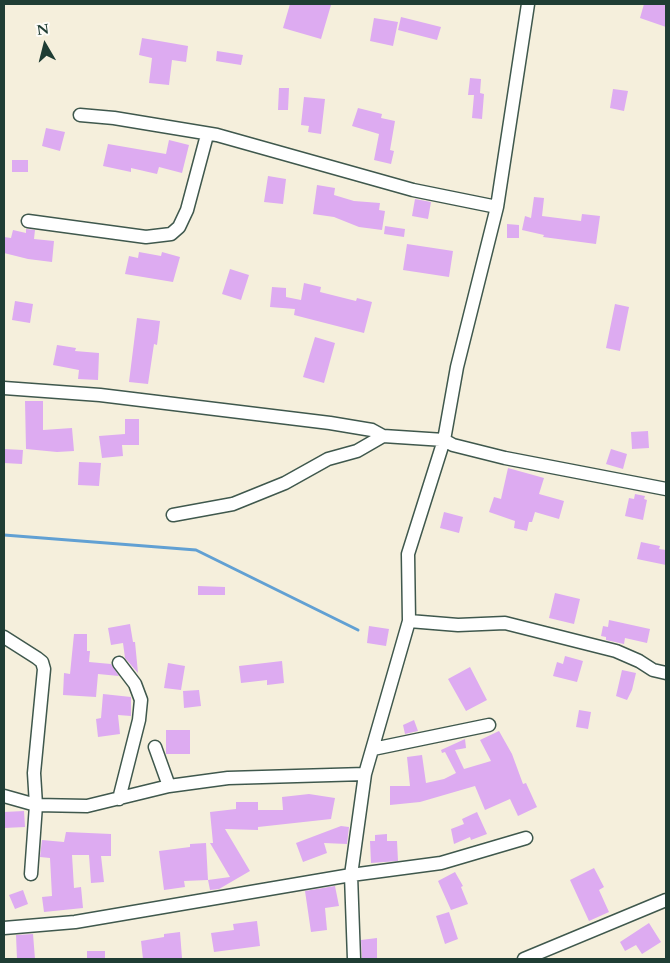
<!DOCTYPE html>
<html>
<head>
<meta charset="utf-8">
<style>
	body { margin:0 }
	#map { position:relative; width:670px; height:963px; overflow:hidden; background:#f5efdc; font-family:Cardo,serif }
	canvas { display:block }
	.frame { position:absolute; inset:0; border:5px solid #1f3d34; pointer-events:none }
	.north { position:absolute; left:20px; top:20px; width:50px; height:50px; -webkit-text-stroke:4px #fdfcf7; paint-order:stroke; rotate:352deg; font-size:14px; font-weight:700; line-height:20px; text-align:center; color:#1f3d34 }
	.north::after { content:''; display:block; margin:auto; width:18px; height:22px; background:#1f3d34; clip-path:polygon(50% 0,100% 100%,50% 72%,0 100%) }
</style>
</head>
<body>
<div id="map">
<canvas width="670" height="963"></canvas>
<div class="frame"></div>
<div class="north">N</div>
</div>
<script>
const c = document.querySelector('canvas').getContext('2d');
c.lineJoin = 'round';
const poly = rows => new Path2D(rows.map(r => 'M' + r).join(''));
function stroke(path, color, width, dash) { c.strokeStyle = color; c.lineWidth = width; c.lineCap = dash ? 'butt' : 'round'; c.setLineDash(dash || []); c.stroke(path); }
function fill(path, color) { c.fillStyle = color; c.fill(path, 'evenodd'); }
stroke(poly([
	[4,535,196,550,358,630]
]), '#61a0d3', 3);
fill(poly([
	[290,4,331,5,321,39,283,28],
	[644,4,666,4,666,27,640,18],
	[401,17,441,27,437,40,398,30],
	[374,18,398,22,393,46,370,41],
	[142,38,188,46,186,62,172,60,169,85,149,83,152,58,139,55],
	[217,51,243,55,241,65,216,61],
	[470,78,481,79,480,93,484,94,482,119,472,118,474,95,468,95],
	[279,88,289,88,288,110,278,110],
	[613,89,628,91,624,111,610,108],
	[304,97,325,99,321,134,308,132,309,126,301,125],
	[358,108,382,114,381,118,395,121,390,150,394,151,391,164,374,160,379,134,352,126],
	[46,128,65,132,60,151,42,146],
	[169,140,189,145,182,173,159,167,157,174,131,168,131,172,103,166,108,144,166,154],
	[12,160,28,160,28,172,12,172],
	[268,176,286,179,283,204,264,202],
	[317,185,335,188,334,195,354,201,380,203,379,210,385,211,382,230,359,227,334,217,313,214],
	[534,197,544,198,542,216,581,221,582,214,600,216,596,244,543,237,544,235,522,230,525,216,531,218],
	[415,199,431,202,428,219,412,216],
	[507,224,519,225,519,238,507,238],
	[385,226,405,229,404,237,384,234],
	[26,229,35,230,34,239,54,241,52,262,28,259,4,253,4,237,11,238,13,230,26,233],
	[407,244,453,251,449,277,403,270],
	[139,252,161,256,162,252,180,257,173,282,125,274,129,256,138,258],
	[230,269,249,275,241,300,222,294],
	[304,283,321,287,320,292,356,301,357,298,372,302,364,333,294,315,295,309,270,307,272,287,286,288,286,297,301,300],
	[15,301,33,304,30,323,12,320],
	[615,304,629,307,620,351,606,348],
	[137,318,160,321,157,345,154,344,148,384,129,382],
	[315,337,335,343,324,383,303,377],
	[57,345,76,348,75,351,99,353,98,380,78,379,79,370,53,365],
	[25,401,43,401,43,430,72,428,74,451,57,452,26,449],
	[125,419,139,419,139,445,122,445,123,456,102,458,99,436,125,434],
	[648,431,649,448,632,449,631,432],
	[4,449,23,450,22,464,4,463],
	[611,449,627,454,623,469,606,464],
	[79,462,101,463,99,486,78,485],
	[508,468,544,478,539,494,564,501,559,519,535,512,532,522,529,522,527,531,514,528,515,521,489,512,494,497,501,499],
	[635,494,645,496,644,499,647,500,643,520,625,516,629,498,634,499],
	[444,512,463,517,459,533,440,528],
	[641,542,660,546,659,549,666,550,666,565,637,559],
	[198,586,225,587,225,595,198,595],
	[555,593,580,599,574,624,549,618],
	[609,620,650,629,647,643,625,638,624,644,606,640,606,637,601,636,603,626,608,627],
	[130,624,133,642,135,642,138,673,125,658,123,643,111,645,108,628],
	[369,626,389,629,386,646,367,643],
	[74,634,87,634,87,651,90,651,89,662,111,664,119,676,98,674,96,697,63,695,64,673,70,674],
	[565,656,583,661,577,682,553,676,557,662,563,664],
	[282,661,284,683,267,685,267,680,241,683,239,666],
	[168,663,185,666,181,690,164,688],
	[470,667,487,700,466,711,448,679],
	[622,670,636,673,632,690,627,700,616,696],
	[199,690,201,706,184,708,183,691],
	[103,694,131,697,131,716,118,715,120,734,98,737,96,719,101,718],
	[579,710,591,712,588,729,576,727],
	[414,720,418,731,405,734,403,725],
	[166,730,190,730,190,754,166,754],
	[499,731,512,754,523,784,526,783,537,807,518,816,510,799,485,810,475,786,420,802,390,805,390,786,410,786,407,757,422,755,426,783,444,779,456,773,445,752,442,753,441,750,465,739,466,748,455,750,464,769,491,761,480,740],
	[309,794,335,798,331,819,258,827,258,830,225,829,250,871,219,889,210,890,208,880,230,877,210,843,213,843,210,812,236,809,236,802,258,802,258,810,283,810,282,797],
	[24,811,25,827,4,828,4,812],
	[477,812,487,834,471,840,470,837,454,844,451,829,464,824,462,819],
	[341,826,349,827,347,844,324,843,327,853,303,862,296,843],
	[66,832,111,834,111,856,101,856,104,882,91,883,89,855,72,855,74,888,81,887,83,908,44,912,42,897,52,896,50,858,40,857,42,840,64,842],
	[387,834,387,841,397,841,398,861,371,863,370,841,375,841,375,835],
	[206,843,208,880,184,881,185,887,164,890,159,851,190,847,190,844],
	[594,868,604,887,599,890,609,912,589,921,570,880],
	[455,872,463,886,461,887,468,904,451,910,438,881],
	[335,886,339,906,325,908,327,930,311,932,305,891],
	[23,890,28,904,15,909,9,895],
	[449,912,458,939,445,944,436,916],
	[257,921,260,946,214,952,211,933,234,930,233,924],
	[649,923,661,942,642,954,636,945,625,951,620,942],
	[180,932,182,958,143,959,141,941,164,937,164,934],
	[33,934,35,959,17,959,16,935],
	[377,938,377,959,362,959,361,940],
	[87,951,105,951,105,959,87,959]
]), '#ddabf1');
const street = poly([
	[80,115,114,118,217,135,413,190,497,207],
	[28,221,146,237,171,234,179,227,187,210,207,135],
	[4,388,100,395,330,423,372,430,383,436,444,440,453,445,505,458,666,489],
	[173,515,233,504,285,483,328,459,357,451,383,436],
	[409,621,458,625,505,623,616,651,639,661,653,670,666,673],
	[4,637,37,658,42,662,44,669,34,773,36,805,31,874],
	[155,747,169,786],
	[373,749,489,725],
	[4,796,36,805,87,806,169,786,228,778,365,774],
	[119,799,139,720,141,700,135,684,119,663],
	[4,928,75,922,351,875,441,863,526,838],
	[354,959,351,875,365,774,409,621,408,554,444,440,457,367,497,207,528,4],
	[524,959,666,900]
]);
stroke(street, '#3f584d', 15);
stroke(street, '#fff', 12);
</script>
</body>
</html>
